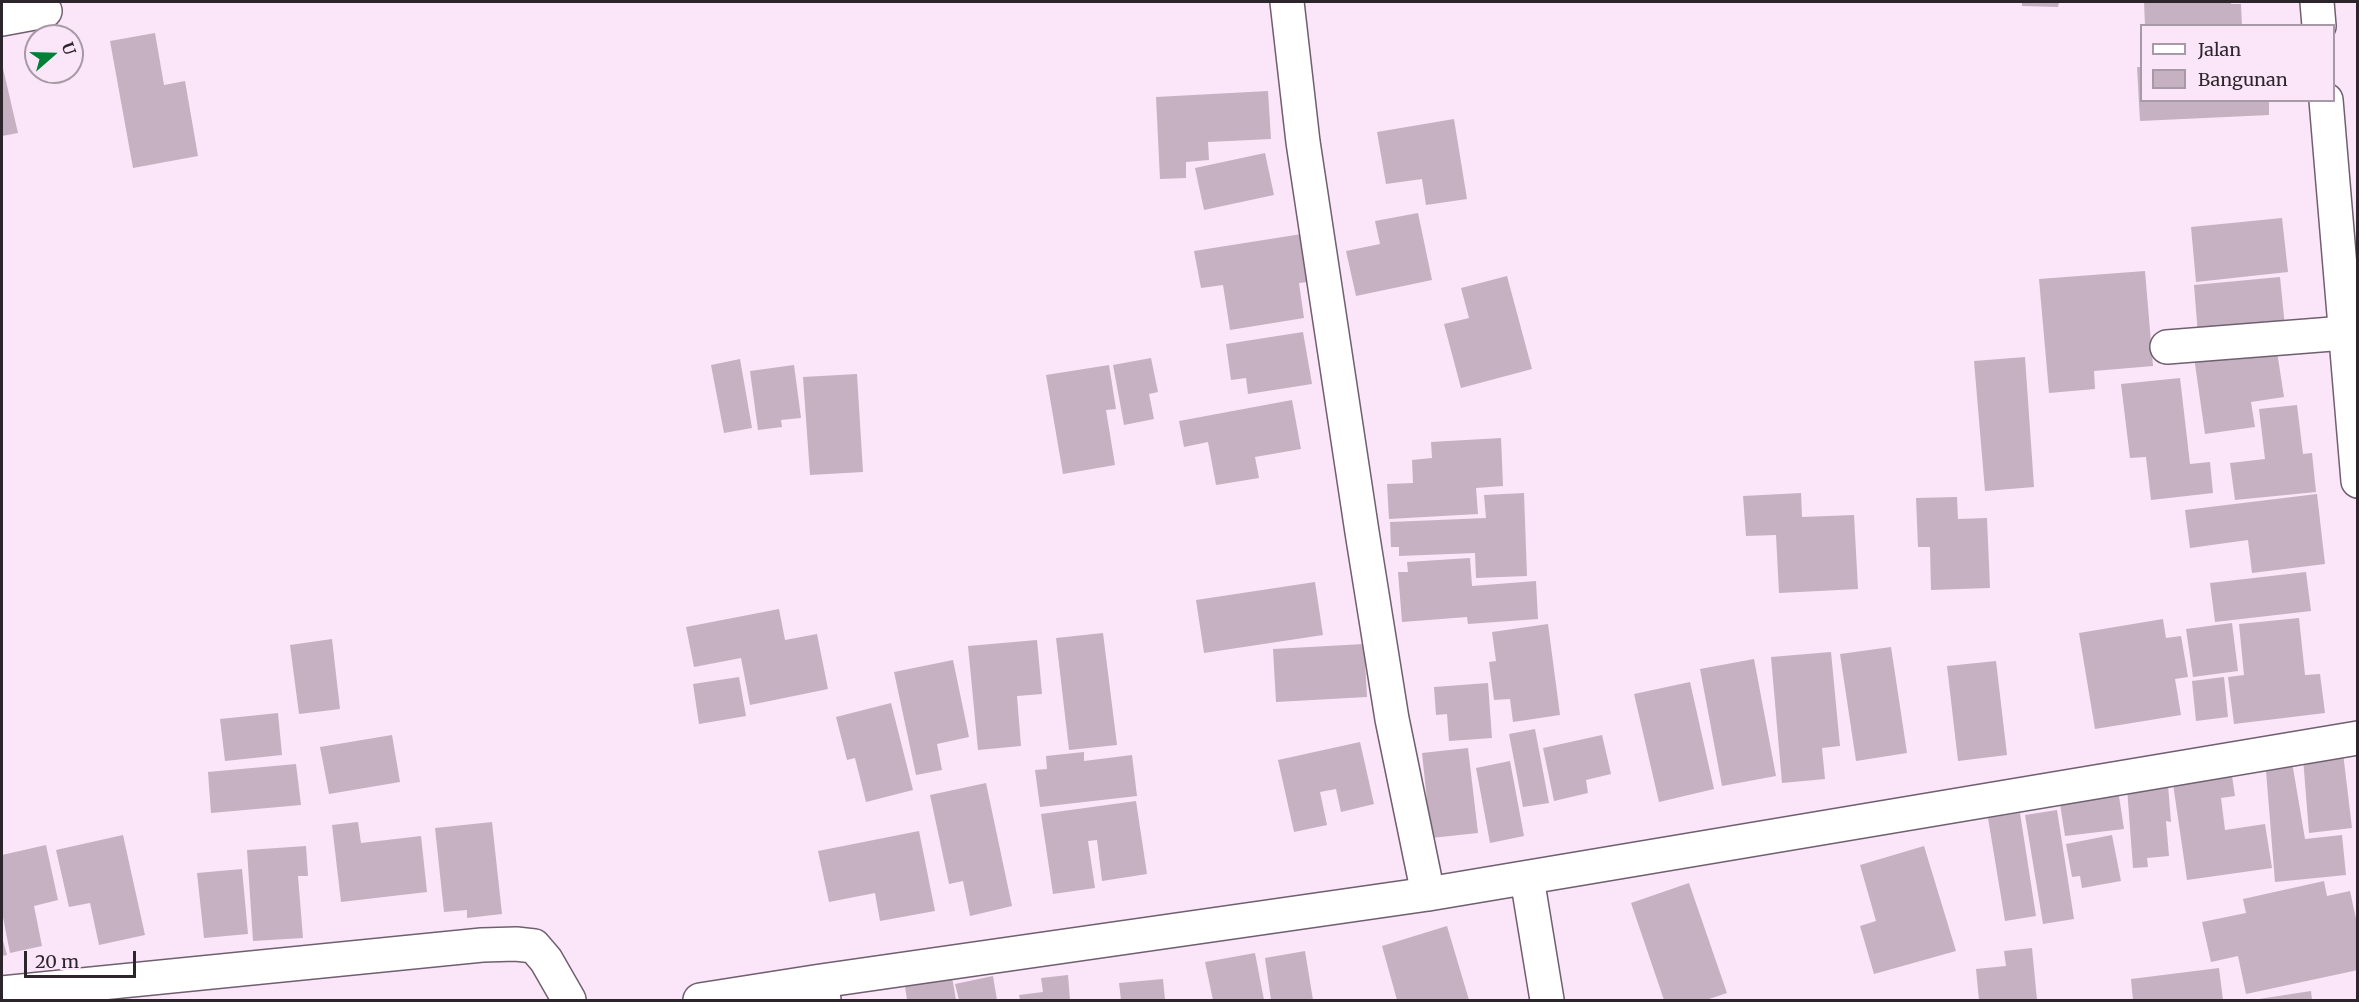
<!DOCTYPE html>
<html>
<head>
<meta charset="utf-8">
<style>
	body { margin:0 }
	#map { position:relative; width:2359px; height:1002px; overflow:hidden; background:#fae6f8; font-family:Merriweather,serif }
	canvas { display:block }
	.frame { position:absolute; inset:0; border:3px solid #2d252c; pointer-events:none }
	.legend { position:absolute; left:2140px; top:24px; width:195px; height:78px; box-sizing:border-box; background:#fae6f8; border:2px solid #a899a6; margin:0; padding:8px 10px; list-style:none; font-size:18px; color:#2d252c }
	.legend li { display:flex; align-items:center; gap:12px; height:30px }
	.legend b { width:30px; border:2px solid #a899a6 }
	.north { position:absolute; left:24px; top:24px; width:60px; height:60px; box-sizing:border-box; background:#fae6f8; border:2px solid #a899a6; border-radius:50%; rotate:70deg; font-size:16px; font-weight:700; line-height:24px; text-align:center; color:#2d252c }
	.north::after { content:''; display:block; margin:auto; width:21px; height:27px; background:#047f37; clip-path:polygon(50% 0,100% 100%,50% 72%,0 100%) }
	.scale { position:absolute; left:24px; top:951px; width:112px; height:27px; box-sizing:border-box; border:3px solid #2d252c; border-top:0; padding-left:8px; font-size:18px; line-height:21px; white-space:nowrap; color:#2d252c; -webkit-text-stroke:4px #fae6f8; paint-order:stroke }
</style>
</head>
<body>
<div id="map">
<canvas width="2359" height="1002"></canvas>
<div class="frame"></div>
<ul class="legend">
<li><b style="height:8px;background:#fff"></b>Jalan</li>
<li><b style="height:16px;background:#c5b1c2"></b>Bangunan</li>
</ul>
<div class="north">U</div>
<div class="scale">20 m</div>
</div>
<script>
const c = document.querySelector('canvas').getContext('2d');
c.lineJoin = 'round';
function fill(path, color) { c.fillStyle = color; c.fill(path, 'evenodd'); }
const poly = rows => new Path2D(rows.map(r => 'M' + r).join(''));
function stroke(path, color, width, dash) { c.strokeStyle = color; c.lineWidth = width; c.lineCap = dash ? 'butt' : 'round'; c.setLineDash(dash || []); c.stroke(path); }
fill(poly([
	[2022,2,2059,2,2058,7,2022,6],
	[2144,2,2231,2,2231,4,2241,4,2242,26,2145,26],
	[155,33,164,85,185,81,198,156,133,168,110,41],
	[2,64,18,133,2,136],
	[2137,67,2142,67,2142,100,2269,100,2269,115,2140,121],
	[1268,91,1271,139,1208,142,1209,160,1186,162,1186,178,1160,179,1156,97],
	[1454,119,1467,199,1426,205,1422,179,1386,184,1377,132],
	[1265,153,1274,195,1204,210,1195,168],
	[1418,213,1432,280,1356,296,1346,251,1380,244,1375,221],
	[2282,218,2288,272,2196,282,2191,227],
	[1308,233,1316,281,1299,283,1304,318,1230,330,1223,285,1201,288,1194,251],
	[2145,271,2153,366,2094,371,2095,389,2049,393,2039,279],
	[1507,276,1532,369,1461,388,1444,324,1469,318,1461,288],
	[2280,277,2285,327,2198,335,2194,285],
	[1303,332,1312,384,1248,394,1246,378,1231,380,1226,344],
	[2276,345,2284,397,2251,402,2255,427,2205,434,2194,357],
	[2025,357,2034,487,1985,491,1974,361],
	[1151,358,1158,392,1149,394,1154,419,1124,425,1113,365],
	[740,359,752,428,724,433,711,365],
	[794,365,801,418,781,420,782,427,758,430,750,371],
	[1109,365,1116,409,1106,410,1115,465,1063,474,1046,375],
	[857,374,863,472,810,475,803,377],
	[2180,378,2190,464,2210,462,2213,493,2151,500,2146,457,2130,458,2121,384],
	[1292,400,1301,449,1255,457,1259,478,1216,485,1208,442,1184,447,1179,421],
	[2297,405,2303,454,2312,453,2316,492,2235,500,2230,463,2265,459,2259,409],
	[1501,438,1503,486,1476,488,1478,514,1389,519,1387,484,1413,483,1412,460,1432,458,1431,442],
	[1524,493,1527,576,1476,578,1475,553,1399,556,1399,547,1391,547,1390,522,1486,518,1484,495],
	[1801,493,1802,517,1854,515,1858,589,1779,593,1776,535,1746,536,1743,496],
	[2317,494,2325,564,2252,573,2248,540,2190,548,2185,510],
	[1957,497,1958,519,1987,518,1990,588,1931,590,1930,547,1918,547,1916,498],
	[1470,558,1472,586,1536,581,1538,619,1468,624,1467,617,1402,622,1398,572,1408,572,1407,562],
	[2306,572,2311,611,2215,622,2210,583],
	[1315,582,1323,635,1204,653,1196,600],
	[779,609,785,640,817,634,828,689,750,705,741,658,694,667,686,627],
	[2299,618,2305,675,2320,674,2325,713,2234,724,2228,677,2244,675,2239,624],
	[2163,619,2166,638,2181,636,2188,677,2175,679,2181,715,2095,729,2079,633],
	[2232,623,2238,671,2193,677,2186,629],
	[1548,624,1560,715,1513,722,1510,699,1494,700,1489,662,1496,661,1492,632],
	[1103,633,1117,745,1069,750,1056,638],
	[332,639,340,709,299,714,290,645],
	[1037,640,1042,694,1017,696,1021,746,978,750,968,646],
	[1364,644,1367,697,1276,702,1273,649],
	[1891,647,1907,753,1856,761,1840,654],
	[1831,652,1840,746,1822,748,1825,779,1782,783,1771,657],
	[1754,659,1776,776,1722,786,1700,669],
	[953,660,969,737,937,744,942,770,916,775,894,672],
	[1996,661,2007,755,1958,761,1947,666],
	[739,677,746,716,699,724,693,684],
	[2224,677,2228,717,2196,721,2192,681],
	[1690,682,1714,789,1659,802,1634,694],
	[1488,683,1492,738,1449,741,1447,714,1436,715,1434,687],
	[891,703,913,790,866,802,855,758,847,760,836,717],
	[278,713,282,755,225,761,220,719],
	[1535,729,1549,803,1523,807,1509,734],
	[392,735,400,782,329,794,320,747],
	[1602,735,1611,774,1586,780,1588,793,1554,801,1543,748],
	[1360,742,1374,804,1341,812,1336,789,1320,792,1327,825,1294,832,1278,760],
	[1468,748,1478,833,1431,838,1422,753],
	[1084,752,1084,761,1132,755,1137,796,1040,807,1035,770,1047,769,1046,756],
	[2343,753,2352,828,2309,833,2303,758],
	[1510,761,1524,836,1490,843,1476,768],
	[2292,762,2305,839,2342,835,2346,875,2275,882,2266,771],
	[296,764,301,805,211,813,208,772],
	[2231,769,2235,796,2221,798,2225,830,2265,824,2272,868,2187,880,2172,777],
	[986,783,1012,906,970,916,963,881,949,884,930,795],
	[2117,783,2124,829,2065,836,2058,791],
	[2168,785,2171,822,2166,821,2169,856,2147,858,2148,867,2133,868,2127,788],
	[1136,801,1147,874,1102,881,1097,840,1088,841,1095,888,1053,894,1041,814],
	[2057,810,2074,919,2043,924,2025,815],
	[2020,813,2036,916,2005,921,1988,818],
	[358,822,361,843,421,836,427,892,341,902,332,825],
	[492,822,502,914,467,918,467,910,444,912,435,828],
	[919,831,935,911,880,921,875,893,829,902,818,851],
	[123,835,145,935,99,945,90,903,69,907,56,850],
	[2112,835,2121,881,2082,888,2080,876,2072,877,2066,844],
	[46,845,58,900,34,906,42,946,10,953,2,912,2,855],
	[306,846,308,876,298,876,303,938,253,941,247,850],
	[1924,846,1956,951,1874,974,1860,926,1876,921,1860,865],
	[242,869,248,934,204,938,197,873],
	[2324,881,2327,896,2350,891,2358,928,2358,970,2246,994,2238,956,2211,962,2202,922,2246,913,2243,899],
	[1689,883,1727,993,1706,1000,1664,1000,1631,903],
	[1447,926,1469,1000,1397,1000,1382,946],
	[2,937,7,955,2,956],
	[2032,948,2037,1000,1979,1000,1976,969,2006,966,2004,951],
	[1305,951,1313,1000,1271,1000,1265,958],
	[1255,953,1264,1000,1213,1000,1205,962],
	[950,965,956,1000,907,1000,903,973],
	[2219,968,2223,1000,2133,1000,2131,979],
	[1068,975,1070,1000,1020,1000,1019,995,1043,992,1041,978],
	[993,976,997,1000,959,1000,955,984],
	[1163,979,1165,1000,1121,1000,1119,983],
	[2311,991,2312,1000,2259,1000,2259,999]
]), '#c5b1c2');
const minor = poly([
	[1287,2,1303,142,1362,532,1392,719,1428,894],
	[2,19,45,11],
	[2167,347,2345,333],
	[1527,878,1547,1000],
	[2,993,482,945,516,944,534,946,546,960,569,1000],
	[700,1000,821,981],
	[824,1000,821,981,1428,894,2358,738]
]);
const highway = poly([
	[2317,2,2319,26],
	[2326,100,2358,481]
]);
stroke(minor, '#705f6e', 36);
stroke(highway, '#705f6e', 36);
stroke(minor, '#fff', 33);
stroke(highway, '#fff', 33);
</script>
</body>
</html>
